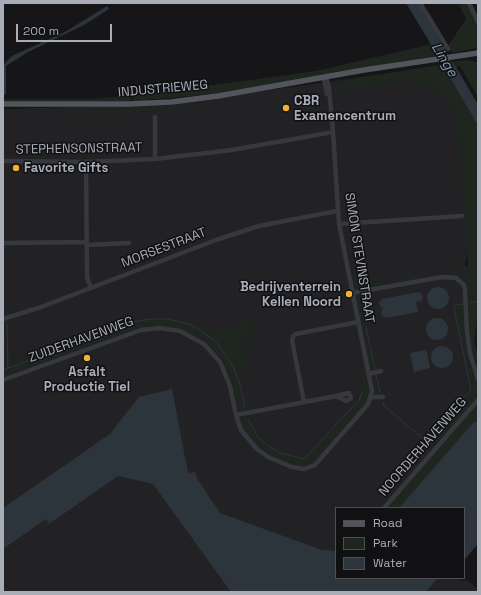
<!DOCTYPE html>
<html>
<head>
<meta charset="utf-8">
<style>
	body { margin:0 }
	#map { position:relative; width:481px; height:595px; overflow:hidden; background:#161618; font-family:"Space Grotesk",sans-serif }
	canvas { display:block }
	.frame { position:absolute; inset:0; border:4px solid #a8adb8; pointer-events:none }
	.legend { position:absolute; left:335px; top:507px; width:130px; height:72px; box-sizing:border-box; background:#111113; border:1px solid #4d4f55; margin:0; padding:5px 7px; list-style:none; font-size:12px; color:#a8adb8 }
	.legend li { display:flex; align-items:center; gap:8px; height:20px }
	.legend b { width:20px; border:1px solid #4d4f55 }
	.scale { position:absolute; left:16px; top:24px; width:96px; height:18px; box-sizing:border-box; border:2px solid #a8adb8; border-top:0; padding-left:5px; font-size:12px; line-height:14px; white-space:nowrap; color:#a8adb8; -webkit-text-stroke:3px #111113; paint-order:stroke }
</style>
</head>
<body>
<div id="map">
<canvas width="481" height="595"></canvas>
<div class="frame"></div>
<ul class="legend">
<li><b style="height:5px;background:#53555c"></b>Road</li>
<li><b style="height:11px;background:#1e261f"></b>Park</li>
<li><b style="height:11px;background:#2c353c"></b>Water</li>
</ul>
<div class="scale">200 m</div>
</div>
<script>
const c = document.querySelector('canvas').getContext('2d');
c.lineJoin = 'round';
function fill(path, color) { c.fillStyle = color; c.fill(path, 'evenodd'); }
const poly = rows => new Path2D(rows.map(r => 'M' + r).join(''));
function stroke(path, color, width, dash) { c.strokeStyle = color; c.lineWidth = width; c.lineCap = dash ? 'butt' : 'round'; c.setLineDash(dash || []); c.stroke(path); }
function write(font, color, halo, rows, align = 'center') {
  c.font = font + ' "Space Grotesk",sans-serif'; c.lineWidth = 3; c.setLineDash([]); c.textBaseline = 'middle'; c.strokeStyle = halo; c.fillStyle = color; for (const [text, x, y, turn = 0] of rows) {
    c.save(); c.translate(x, y); c.rotate((+turn || 0) * Math.PI / 180); c.textAlign = isNaN(turn) ? turn : align; if (halo) c.strokeText(text, 0, 0); c.fillText(text, 0, 0); c.restore();
  }
}
fill(poly([
	[432,67,458,112,470,237,465,265,473,320,476,381,478,384,478,411,394,508,336,508,336,561,220,516,112,437,3,512,3,109,164,105],
	[117,474,154,483,234,592,3,592,3,547,45,514],
	[438,578,458,578,463,582,466,579,478,589,478,592,426,592]
]), '#222225');
fill(poly([
	[458,3,467,3,474,13,478,26,478,48,452,53,448,46,466,19],
	[432,44,434,50,440,55,213,94,133,101,133,96,316,71],
	[468,60,478,62,478,97,460,66,456,67,450,62],
	[445,64,446,71,478,126,478,313,474,341,478,358,478,371,470,339,468,287,464,280,454,273,447,272,398,282,398,278,443,272,468,266,458,125,456,112,450,101,441,92,428,85,402,82,379,85,378,83,332,92,333,109,331,89,345,80],
	[130,96,131,101,3,103,3,99,90,99],
	[209,98,209,100,162,105,15,110,3,114,4,111,10,109,138,105],
	[183,105,184,108,127,113,73,114,72,111,122,110],
	[392,281,392,283,355,290,353,282],
	[372,293,372,296,358,300,374,371,370,371,356,299,358,295],
	[465,304,465,327,478,381,478,398,447,433,445,434,436,427,473,387,454,308,454,306],
	[149,319,167,319,183,322,207,334,248,320,254,337,240,342,242,351,244,350,248,368,236,371,246,410,238,409,229,370,217,352,204,339,194,333,168,325,155,324,136,328,3,377,3,371,133,323],
	[361,369,364,369,368,387,371,386,368,401,312,464,297,466,270,455,257,445,243,428,240,418,247,413,252,427,264,443,287,455,305,458,358,400,361,389,364,388],
	[478,403,478,421,399,508,386,508]
]), '#1e261f');
fill(poly([
	[406,3,418,3,446,50,445,54,448,59,456,67,473,96,478,105,478,126,446,71,445,64,440,55,436,53],
	[107,6,109,9,84,25,28,52,6,66,6,94,3,96,3,65,12,56,65,32],
	'427 298a11 11 0 1 1 22 0a11 11 0 1 1-22 0Z',
	[419,292,422,294,423,298,421,301,416,302,418,312,386,318,382,316,381,312,383,309,380,306,379,302,382,299],
	'426 329a11 11 0 1 1 22 0a11 11 0 1 1-22 0Z',
	'431 357a11 11 0 1 1 22 0a11 11 0 1 1-22 0Z',
	[425,350,427,352,430,368,414,372,410,353],
	[172,389,188,473,195,472,198,480,220,513,322,550,336,551,336,578,438,578,426,592,231,592,153,484,118,476,49,524,46,519,3,549,3,508,110,434,139,397],
	[478,421,478,544,464,560,464,508,399,508,474,422]
]), '#2c353c');
stroke(poly([
	[470,303,478,301],
	[7,324,8,368],
	[366,327,375,369],
	[3,370,133,322,150,319,169,319,191,325,202,331,218,344,234,368,241,388,245,407],
	[376,375,380,392],
	[383,402,384,406,425,440,471,390,454,308,456,305,463,304],
	[248,419,258,437,268,446,281,453,304,459,359,400,362,392]
]), '#2c353c', 1);
stroke(poly([
	[420,3,448,49],
	[469,3,478,22],
	[325,77,324,80,327,94],
	[155,117,155,159],
	[3,161,86,162,155,159,232,150,333,132],
	[86,162,87,277,91,288],
	[339,224,462,216],
	[3,243,87,242],
	[87,245,129,243],
	[352,293,442,277,456,278,464,285,465,289,467,332,470,353,478,379],
	[3,319,41,307,216,240,259,226,337,211],
	[368,374,381,371],
	[3,380,141,330,160,328,180,331,204,344,220,362,230,386,236,415,241,430,257,449,268,457,292,467,304,469,315,465,368,404,372,391,339,224,333,132,329,88,327,80,325,77],
	[371,397,383,397],
	[304,402,292,340,293,336,296,334,358,322],
	[236,415,336,396,346,401,351,398,349,393,336,396],
	[384,508,478,400]
]), '#37383d', 4.5);
stroke(poly([
	[3,104,129,104,171,102,218,96,364,70,478,53]
]), '#53555c', 5.5);
for (const [x, y, r, color] of [
	[286,108,4,"#f2b134"],
	[16,168,4,"#f2b134"],
	[349,294,4,"#f2b134"],
	[87,358,4,"#f2b134"]
]) { const dot = new Path2D(); dot.arc(x, y, r, 0, 2 * Math.PI); c.fillStyle = color; c.fill(dot); stroke(dot, '#111113', 1.5); }
write('13px', '#a8adb8', '#111113', [
	["INDUSTRIEWEG",163,89,-5],
	["STEPHENSONSTRAAT",79,149,-1],
	["MORSESTRAAT",164,248,-21],
	["SIMON STEVINSTRAAT",359,258,81],
	["ZUIDERHAVENWEG",81,340,-20],
	["NOORDERHAVENWEG",423,447,-49]
]);
write('bold 13px', '#a8adb8', '#111113', [
	["CBR",294,101],
	["Examencentrum",294,116],
	["Favorite Gifts",24,168],
	["Bedrijventerrein",341,287,"right"],
	["Kellen Noord",341,302,"right"],
	["Asfalt",87,372,"center"],
	["Productie Tiel",87,387,"center"]
], 'left');
write('italic 14px', '#7f9bb3', '#111113', [
	["Linge",444,60,59]
]);
</script>
</body>
</html>
